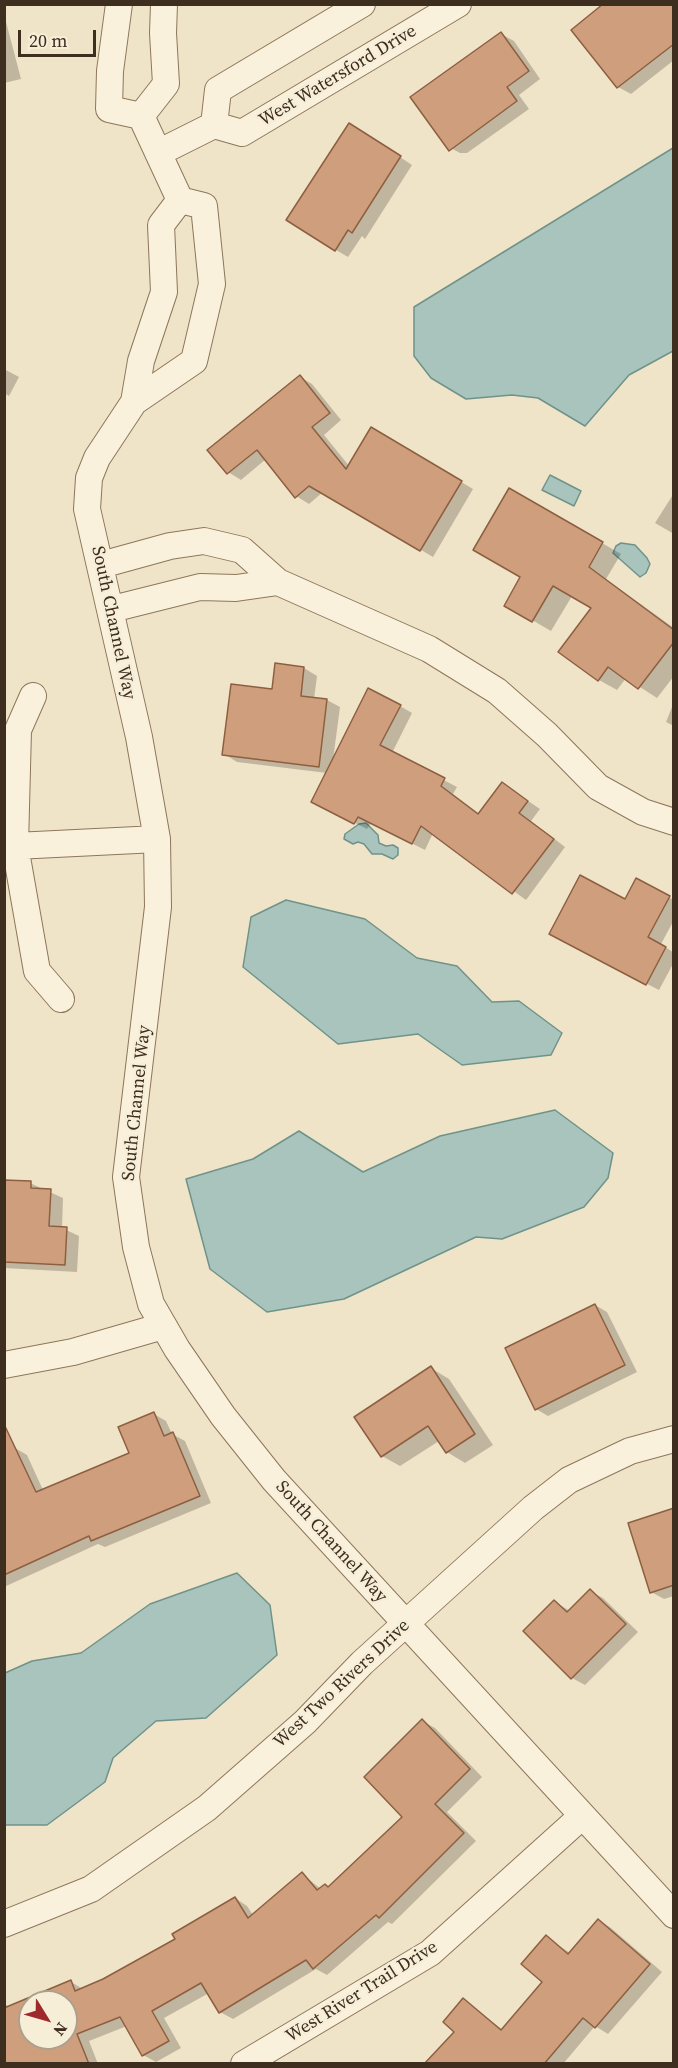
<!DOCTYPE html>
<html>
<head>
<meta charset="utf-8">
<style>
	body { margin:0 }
	#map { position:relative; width:678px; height:2068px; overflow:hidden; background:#f0e4c8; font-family:"Source Serif 4",serif }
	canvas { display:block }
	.frame { position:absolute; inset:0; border:6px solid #3d2e20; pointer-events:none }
	.north { position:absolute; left:18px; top:1990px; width:60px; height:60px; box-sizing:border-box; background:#f7eed8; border:2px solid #ada18e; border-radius:50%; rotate:127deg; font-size:16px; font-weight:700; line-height:24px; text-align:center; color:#3d2e20 }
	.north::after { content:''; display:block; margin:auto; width:21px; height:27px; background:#9e2a2b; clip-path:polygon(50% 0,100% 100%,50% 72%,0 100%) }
	.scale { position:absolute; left:18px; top:30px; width:78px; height:27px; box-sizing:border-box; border:3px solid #3d2e20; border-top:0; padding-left:8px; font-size:18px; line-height:21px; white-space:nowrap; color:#3d2e20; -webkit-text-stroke:4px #f7eed8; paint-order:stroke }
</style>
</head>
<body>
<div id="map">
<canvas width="678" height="2068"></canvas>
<div class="frame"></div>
<div class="north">N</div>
<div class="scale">20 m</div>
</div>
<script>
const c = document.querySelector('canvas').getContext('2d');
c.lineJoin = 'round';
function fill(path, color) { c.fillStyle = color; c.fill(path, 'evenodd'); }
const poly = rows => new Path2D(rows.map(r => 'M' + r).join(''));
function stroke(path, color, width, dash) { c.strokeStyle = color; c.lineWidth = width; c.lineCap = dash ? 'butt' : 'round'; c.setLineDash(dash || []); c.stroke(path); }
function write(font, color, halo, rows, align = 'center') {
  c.font = font + ' "Source Serif 4",serif'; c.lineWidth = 5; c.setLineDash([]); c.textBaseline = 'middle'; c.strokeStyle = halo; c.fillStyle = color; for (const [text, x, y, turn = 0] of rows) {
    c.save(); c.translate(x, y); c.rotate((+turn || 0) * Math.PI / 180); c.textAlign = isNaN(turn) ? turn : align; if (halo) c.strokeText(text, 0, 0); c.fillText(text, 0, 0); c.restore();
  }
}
const water = poly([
	[673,148,673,351,629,375,585,426,538,398,512,395,466,399,431,378,414,356,414,307,673,148],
	[550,475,581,491,574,506,542,490,550,475],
	[621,543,635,545,647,558,650,564,646,573,640,577,613,553,616,546,621,543],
	[366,823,378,835,379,843,386,846,393,845,398,848,398,855,393,859,382,854,372,854,364,844,358,842,353,844,344,839,345,834,359,824,366,823],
	[286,900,365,919,417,958,457,966,492,1002,519,1001,562,1033,551,1055,462,1065,418,1034,338,1044,243,967,251,917,286,900],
	[555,1110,613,1153,608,1178,584,1207,502,1239,476,1237,344,1299,267,1312,210,1269,186,1179,253,1159,299,1131,363,1172,440,1136,555,1110],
	[237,1573,270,1605,277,1655,206,1718,156,1721,113,1758,105,1782,47,1825,5,1825,5,1673,32,1661,81,1653,150,1604,237,1573]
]);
fill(water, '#a9c4bc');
stroke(water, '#6f938a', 1.5);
fill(poly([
	[598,4,674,4,674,60,631,94,618,87,573,30,601,8],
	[4,14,21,79,4,83],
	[501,34,514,41,540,79,519,95,529,109,467,153,460,153,447,146],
	[362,132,412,165,365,239,362,236,348,257,336,250],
	[4,369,19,377,9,396,4,393],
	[300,377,312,384,341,420,324,435,350,467,372,429,473,489,433,557,323,492,309,504,296,496,266,459,241,480,228,472],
	[510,490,621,554,606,579,674,628,674,676,657,698,626,678,617,690,599,680,593,608,572,596,551,631,506,605,522,576],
	[674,493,674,534,655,523],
	[276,665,304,668,317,676,314,699,327,700,340,707,333,760,400,706,412,713,392,753,457,787,453,794,480,814,503,784,540,809,531,821,565,847,526,900,433,833,425,850,371,823,367,829,325,808,327,773,237,762,224,754,273,691],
	[674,702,674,726,666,722],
	[637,880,674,900,674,920,661,944,674,953,674,962,659,990,563,941,626,901],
	[4,1181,30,1183,63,1198,62,1228,79,1236,77,1272,4,1268],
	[595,1305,607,1312,637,1372,548,1416,536,1409],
	[431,1368,449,1379,493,1445,465,1463,447,1452,439,1441,400,1466,382,1456],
	[154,1414,166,1421,172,1434,185,1441,211,1503,105,1547,98,1544,4,1587,4,1453,15,1448,27,1455,43,1490,131,1454],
	[674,1510,674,1596,664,1599,651,1592],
	[590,1591,603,1598,638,1632,585,1685,572,1678,555,1602,570,1611],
	[422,1721,435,1728,482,1777,447,1812,476,1841,392,1924,388,1922,327,1975,316,1969,233,2019,220,2012,209,1993,164,2018,181,2048,156,2062,143,2055,127,2026,89,2041,98,2064,4,2064,4,2004,10,2007,71,1982,83,1989,104,1981,177,1940,235,1898,247,1906,253,1915,302,1874,321,1889,329,1888,405,1817],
	[30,2002,66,2002,66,2038,30,2038],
	[599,1920,611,1928,662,1972,608,2034,595,2026,563,2064,426,2064,457,2032,464,2000,503,2030,544,1982,546,1937,570,1953]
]), '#0003');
const building = poly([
	[603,4,674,4,674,44,617,88,571,30,603,4],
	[501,32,529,71,507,87,517,101,449,151,410,97,501,32],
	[349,123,401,156,352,233,348,230,335,251,286,220,349,123],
	[300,375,330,413,312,427,346,469,371,427,462,481,420,551,309,486,295,498,257,450,227,474,207,450,300,375],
	[509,488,603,542,589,567,674,630,674,642,638,689,608,667,598,681,558,652,591,608,553,586,532,622,504,606,520,577,473,550,509,488],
	[275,663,304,667,301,696,327,699,319,767,222,755,231,684,272,689,275,663],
	[368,688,401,705,380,745,445,778,441,786,478,814,502,782,528,801,519,813,554,839,512,894,421,826,412,844,358,817,354,824,311,802,368,688],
	[580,875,625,899,636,878,670,896,648,937,666,947,646,985,549,934,580,875],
	[4,1180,31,1181,31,1188,51,1189,49,1226,67,1227,65,1265,4,1262,4,1180],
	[595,1304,625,1365,535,1410,505,1348,595,1304],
	[431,1366,475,1434,446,1453,428,1426,381,1457,354,1417,431,1366],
	[154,1412,164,1436,173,1432,200,1496,91,1541,89,1536,4,1575,4,1424,36,1492,129,1453,118,1427,154,1412],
	[674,1508,674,1585,650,1593,628,1523,674,1508],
	[590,1589,626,1624,571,1679,523,1631,554,1600,567,1612,590,1589],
	[422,1719,470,1769,435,1804,464,1833,379,1918,376,1915,313,1969,306,1960,219,2013,201,1983,152,2011,169,2041,142,2056,120,2017,77,2034,89,2064,4,2064,4,2008,71,1980,75,1991,103,1979,175,1939,172,1934,235,1897,248,1918,302,1872,317,1890,325,1884,328,1887,402,1817,364,1777,422,1719],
	[30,2002,66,2002,66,2038,30,2038,30,2002],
	[598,1919,650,1964,595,2028,583,2018,544,2064,424,2064,454,2032,443,2022,463,1998,501,2030,542,1982,521,1964,546,1935,568,1954,598,1919]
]);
fill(building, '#cf9f7d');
stroke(building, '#8d5f41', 1.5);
const minor = poly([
	[119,4,110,71,109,109,141,116],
	[141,116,166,84,163,33,164,4],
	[141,116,180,200],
	[214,125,218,90,362,4],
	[158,153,214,125,242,133,458,4],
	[180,200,204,206,212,284,194,361,134,402,141,361,164,292,161,225,180,200],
	[134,402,97,458,89,478,87,509,139,737,157,839,158,907,126,1177,136,1247,151,1304,177,1349,223,1416,274,1480,674,1915],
	[101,565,170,546,204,541,242,550,278,582,236,588,200,587,112,609],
	[278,582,429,649,497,691,547,735,598,787,643,812,674,822],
	[33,696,18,730,15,846,37,971,61,999],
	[15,846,157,839],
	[4,1365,73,1352,163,1326],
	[4,1924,91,1889,207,1808,305,1722,362,1663,533,1508,569,1480,630,1451,674,1439],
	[244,2064,430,1953,581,1817]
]);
stroke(minor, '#8d765c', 28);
stroke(minor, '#faf1dc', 26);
write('18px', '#3d2e20', '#f7eed8', [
	["West Watersford Drive",338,76,-31],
	["South Channel Way",113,623,78],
	["South Channel Way",137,1103,-84],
	["South Channel Way",331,1542,48],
	["West Two Rivers Drive",342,1684,-43],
	["West River Trail Drive",362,1992,-32]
]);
</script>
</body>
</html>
